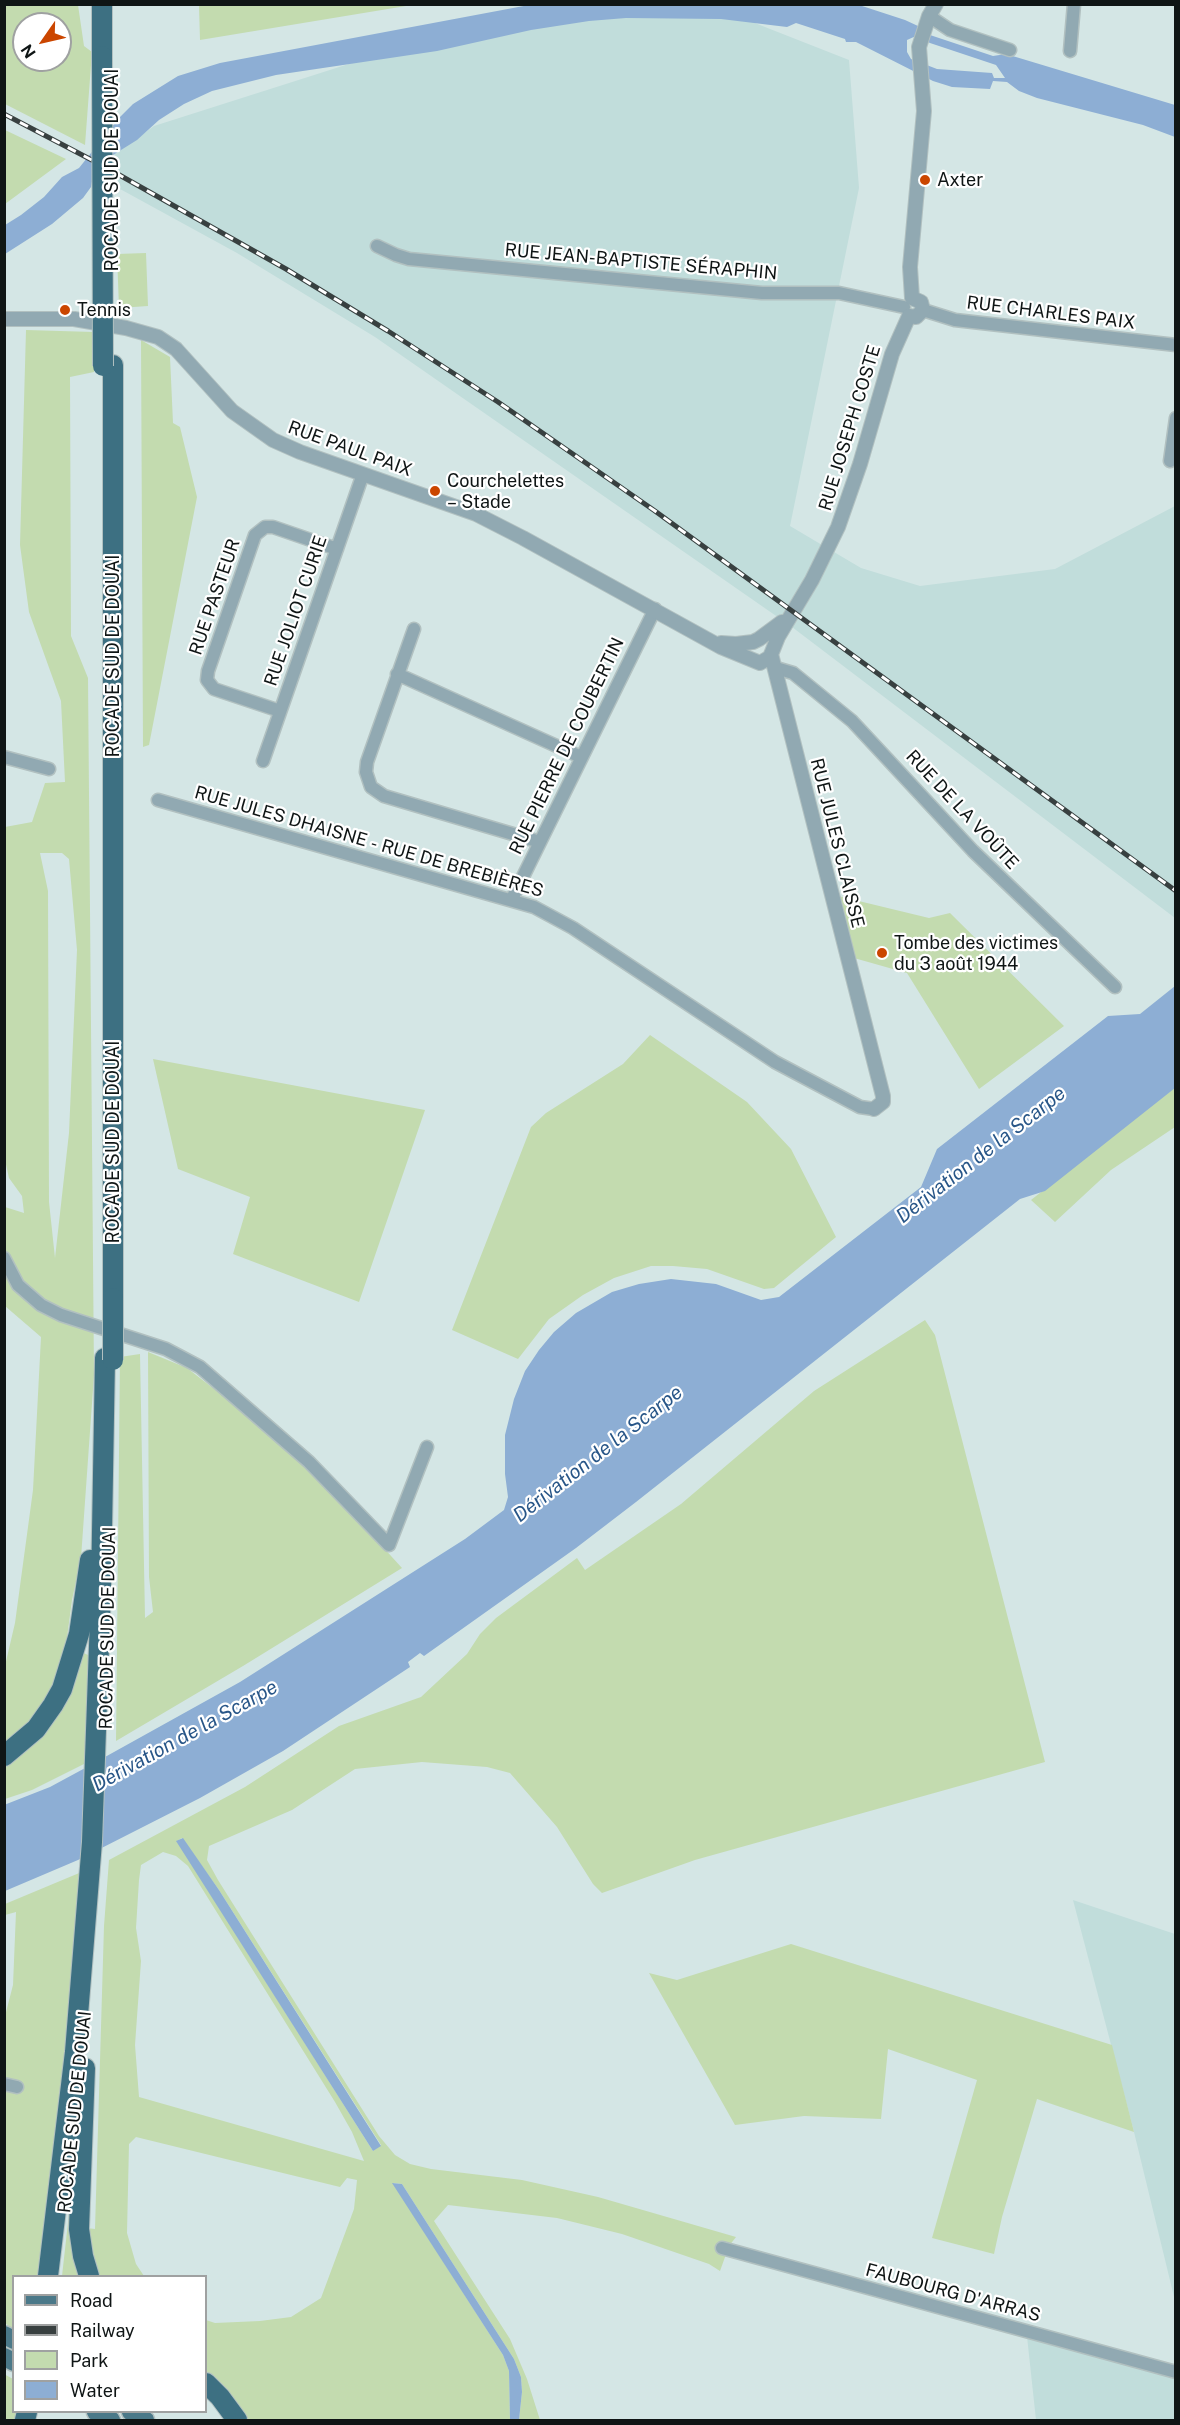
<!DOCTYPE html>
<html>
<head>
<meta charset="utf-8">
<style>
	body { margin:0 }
	#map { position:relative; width:1180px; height:2425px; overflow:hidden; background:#d4e6e5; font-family:"Public Sans",sans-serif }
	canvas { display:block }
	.frame { position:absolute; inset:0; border:6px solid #0f1515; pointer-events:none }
	.legend { position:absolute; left:12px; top:2275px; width:195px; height:138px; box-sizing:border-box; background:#fff; border:2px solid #9fa1a1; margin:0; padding:8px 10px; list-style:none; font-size:18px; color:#0f1515 }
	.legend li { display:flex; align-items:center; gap:12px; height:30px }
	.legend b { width:30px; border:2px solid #9fa1a1 }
	.north { position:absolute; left:12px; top:12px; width:60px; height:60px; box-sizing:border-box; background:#fff; border:2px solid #9fa1a1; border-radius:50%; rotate:236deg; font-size:16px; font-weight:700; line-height:24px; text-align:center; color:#0f1515 }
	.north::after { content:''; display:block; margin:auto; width:21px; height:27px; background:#cb4600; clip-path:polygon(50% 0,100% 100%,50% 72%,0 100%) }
</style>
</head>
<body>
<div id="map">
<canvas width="1180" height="2425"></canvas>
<div class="frame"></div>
<ul class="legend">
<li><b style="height:8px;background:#4b7989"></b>Road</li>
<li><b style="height:8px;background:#384040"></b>Railway</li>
<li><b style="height:16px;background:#c3dbaf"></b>Park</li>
<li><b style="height:16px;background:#8daed4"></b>Water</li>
</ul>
<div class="north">N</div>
</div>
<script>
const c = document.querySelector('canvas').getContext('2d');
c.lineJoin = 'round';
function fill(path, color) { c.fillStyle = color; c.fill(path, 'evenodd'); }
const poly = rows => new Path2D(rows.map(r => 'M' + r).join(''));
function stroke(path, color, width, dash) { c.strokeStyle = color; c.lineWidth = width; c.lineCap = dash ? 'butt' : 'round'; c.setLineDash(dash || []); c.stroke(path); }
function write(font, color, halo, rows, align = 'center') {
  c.font = font + ' "Public Sans",sans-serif'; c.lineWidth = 4.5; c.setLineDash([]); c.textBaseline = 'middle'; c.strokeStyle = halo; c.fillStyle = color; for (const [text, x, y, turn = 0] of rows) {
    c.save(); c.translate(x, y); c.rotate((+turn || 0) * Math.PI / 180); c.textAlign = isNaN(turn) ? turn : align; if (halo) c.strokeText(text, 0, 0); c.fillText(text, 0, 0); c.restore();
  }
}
fill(poly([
	[534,5,709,5,849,60,859,188,790,526,861,568,920,586,1055,569,1175,506,1175,918,792,627,375,337,237,253,89,172,154,126],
	[1073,1900,1175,1934,1175,2301,1134,2132],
	[1026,2327,1175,2365,1175,2420,1036,2420]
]), '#c1dddb');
fill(poly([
	[4,5,78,5,84,46,92,52,85,145,5,104],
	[24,24,60,24,60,60,24,60],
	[199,5,199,4,412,5,200,40],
	[5,130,66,159,5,204],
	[146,253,148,306,119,308,117,254],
	[26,330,94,332,94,372,70,377,71,636,88,678,94,1375,81,1558,72,1600,66,1645,88,1655,90,1696,86,1763,32,1790,5,1799,4,1670,15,1623,33,1490,41,1337,5,1306,5,1207,24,1213,22,1196,9,1178,5,1160,5,827,32,822,45,783,65,782,61,701,29,612,20,545],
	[40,853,62,853,69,859,77,950,69,1133,55,1258,49,1202,48,891],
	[141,340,170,357,173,423,180,427,197,497,149,745,143,747],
	[838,896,929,918,950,913,1064,1026,979,1089,907,973,854,958],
	[650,1035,747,1102,791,1149,836,1237,774,1288,764,1289,707,1269,673,1266,651,1266,614,1278,583,1295,549,1319,518,1359,452,1330,531,1127,546,1113,623,1064],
	[153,1059,425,1110,359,1302,233,1254,250,1197,178,1169],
	[1175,1087,1175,1127,1111,1170,1055,1222,1031,1200],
	[925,1320,935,1335,1045,1762,695,1860,602,1893,593,1884,557,1827,510,1773,487,1767,422,1762,355,1769,292,1810,209,1846,207,1860,218,1880,379,2136,395,2155,410,2164,431,2169,522,2180,598,2197,736,2237,729,2246,720,2271,709,2264,622,2234,557,2218,448,2205,434,2221,510,2339,527,2379,540,2420,519,2420,522,2392,521,2377,514,2359,402,2184,393,2183,503,2355,509,2371,510,2420,249,2420,206,2371,206,2320,215,2323,260,2321,291,2317,321,2298,354,2209,357,2180,347,2178,340,2187,136,2137,129,2144,127,2233,136,2264,144,2276,98,2276,93,2260,87,2228,95,2229,104,1926,109,1860,245,1787,339,1726,421,1697,467,1654,480,1634,496,1618,577,1558,585,1570,681,1504,814,1391],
	[182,1838,219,1890,381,2145,373,2151,177,1841],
	[163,1852,176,1856,188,1866,335,2102,352,2132,364,2161,139,2097,135,2045,141,1961,136,1928,139,1880,141,1865],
	[148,1352,187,1368,284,1443,329,1488,402,1568,243,1666,116,1741,120,1357,140,1354,145,1618,153,1612,149,1577],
	[84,1871,78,1958,40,2276,14,2276,13,2329,5,2323,4,2020,13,1985,16,1912,5,1915,5,1904],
	[791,1944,1112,2045,1134,2132,1037,2099,1002,2217,994,2254,932,2238,977,2080,888,2049,881,2119,804,2116,735,2125,649,1973,677,1980],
	[71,2196,83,2276,62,2276],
	[4,2374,13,2379,14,2412,20,2412,18,2420,5,2420]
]), '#c3dbaf');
fill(poly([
	[529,5,859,5,905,20,918,26,918,31,993,56,1006,54,1175,105,1175,137,1143,125,1037,98,1019,91,1007,82,993,81,990,89,952,87,933,81,856,42,846,42,845,39,796,23,787,27,721,19,626,18,589,21,531,30,437,51,276,75,212,91,184,104,159,120,137,140,113,155,93,176,91,187,83,198,52,224,5,254,5,225,21,215,44,197,62,177,79,168,119,118,133,104,178,76,220,63],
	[916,36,930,43,996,65,1005,78,994,78,992,73,937,69,911,59,907,52,907,40],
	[1175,986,1175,1088,1045,1191,1020,1199,636,1502,576,1548,424,1656,420,1653,408,1662,410,1667,283,1751,200,1798,78,1860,5,1891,4,1805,50,1787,87,1767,240,1682,465,1539,504,1510,508,1497,505,1474,505,1435,514,1399,525,1371,539,1350,554,1332,576,1313,612,1292,639,1284,671,1279,716,1284,761,1300,779,1297,921,1187,937,1149,1108,1016,1140,1014],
	[183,1838,219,1890,381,2146,373,2151,176,1841],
	[392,2183,402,2184,514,2359,521,2377,522,2392,519,2420,510,2420,509,2371,503,2355]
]), '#8daed4');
const minor = poly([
	[929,16,950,30,1010,50],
	[1070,51,1074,4],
	[377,246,396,255,409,259,762,293,839,293,904,307],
	[923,310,955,320,1176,345],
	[1170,461,1176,418],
	[414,629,367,762,366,772,371,787,384,796,540,842],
	[776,668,793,673,852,721,973,851,1115,987],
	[397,674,581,757],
	[280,711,214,689,207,680,208,671,255,535,265,527,273,527,337,549],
	[4,757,49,769],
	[263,761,363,474],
	[158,800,534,907,573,928,775,1062,860,1107,874,1109],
	[512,899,655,609],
	[4,1258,18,1285,41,1305,61,1315,166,1349,200,1367,309,1462,389,1545,427,1447],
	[4,2084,17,2087],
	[722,2248,1176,2372]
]);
const tertiary = poly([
	[912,298,910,267,924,111,919,47,929,16,936,4],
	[909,316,916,317,923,310,921,302,912,298],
	[4,319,74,319,126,328,158,337,176,349,232,411,273,440,300,452,476,514,523,538,721,647,760,663,770,657,778,637,812,580,838,527,860,464,892,354,909,316],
	[721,643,736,644,753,642,759,639,782,622],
	[771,654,883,1096,883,1102,874,1109]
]);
const primary = poly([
	[4,2335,14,2340],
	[4,2357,14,2362],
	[96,2412,111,2420],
	[131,2412,145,2420]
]);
const trunk = poly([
	[102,4,102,56],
	[113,1298,113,365],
	[4,1756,36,1729,53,1705,62,1689,79,1634,90,1560],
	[85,2068,79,2229,83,2256,89,2276],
	[48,2276,75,2052,92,1842,101,1590,105,1358],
	[206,2383,220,2397,237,2420],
	[25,2420,27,2412]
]);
stroke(minor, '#b1c0c0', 15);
stroke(tertiary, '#b1c0c0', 16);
stroke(primary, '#b1c0c0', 21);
stroke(trunk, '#b1c0c0', 22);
stroke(minor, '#91a9b2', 12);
stroke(tertiary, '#91a9b2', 14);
stroke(primary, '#4b7989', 18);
stroke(trunk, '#3d7082', 20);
const rail = poly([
	[4,114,107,168,286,269,388,331,498,402,655,511,1176,891]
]);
stroke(rail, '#384040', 5);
stroke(rail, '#fff', 3, [9]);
const trunkBridge = poly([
	[102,56,103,366],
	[113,1298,113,1360]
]);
stroke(trunkBridge, '#b1c0c0', 22, []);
stroke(trunkBridge, '#3d7082', 20);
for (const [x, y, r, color] of [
	[925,180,6,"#cb4600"],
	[65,310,6,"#cb4600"],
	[435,491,6,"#cb4600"],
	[882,953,6,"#cb4600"]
]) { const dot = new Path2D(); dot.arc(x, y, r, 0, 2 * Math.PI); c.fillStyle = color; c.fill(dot); stroke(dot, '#fff', 2); }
write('18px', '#0f1515', '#fff', [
	["ROCADE SUD DE DOUAI",112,170,-90],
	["RUE JEAN-BAPTISTE SÉRAPHIN",641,262,5],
	["RUE CHARLES PAIX",1051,313,7],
	["RUE JOSEPH COSTE",850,428,-73],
	["RUE PAUL PAIX",350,449,20],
	["RUE PASTEUR",215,597,-71],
	["RUE JOLIOT CURIE",296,611,-71],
	["ROCADE SUD DE DOUAI",113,656,-90],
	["RUE PIERRE DE COUBERTIN",567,746,-64],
	["RUE DE LA VOÛTE",962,810,47],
	["RUE JULES DHAISNE - RUE DE BREBIÈRES",369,842,16],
	["RUE JULES CLAISSE",837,843,76],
	["ROCADE SUD DE DOUAI",113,1142,-90],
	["ROCADE SUD DE DOUAI",108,1628,-89],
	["ROCADE SUD DE DOUAI",75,2112,-84],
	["FAUBOURG D'ARRAS",953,2293,15]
]);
write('18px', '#0f1515', '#fff', [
	["Axter",937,180],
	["Tennis",77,310],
	["Courchelettes",447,481],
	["– Stade",447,502],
	["Tombe des victimes",894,943],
	["du 3 août 1944",894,964]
], 'left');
write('italic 20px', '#285688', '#fff', [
	["Dérivation de la Scarpe",981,1155,-38],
	["Dérivation de la Scarpe",598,1454,-38],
	["Dérivation de la Scarpe",185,1736,-29]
]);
</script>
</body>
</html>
